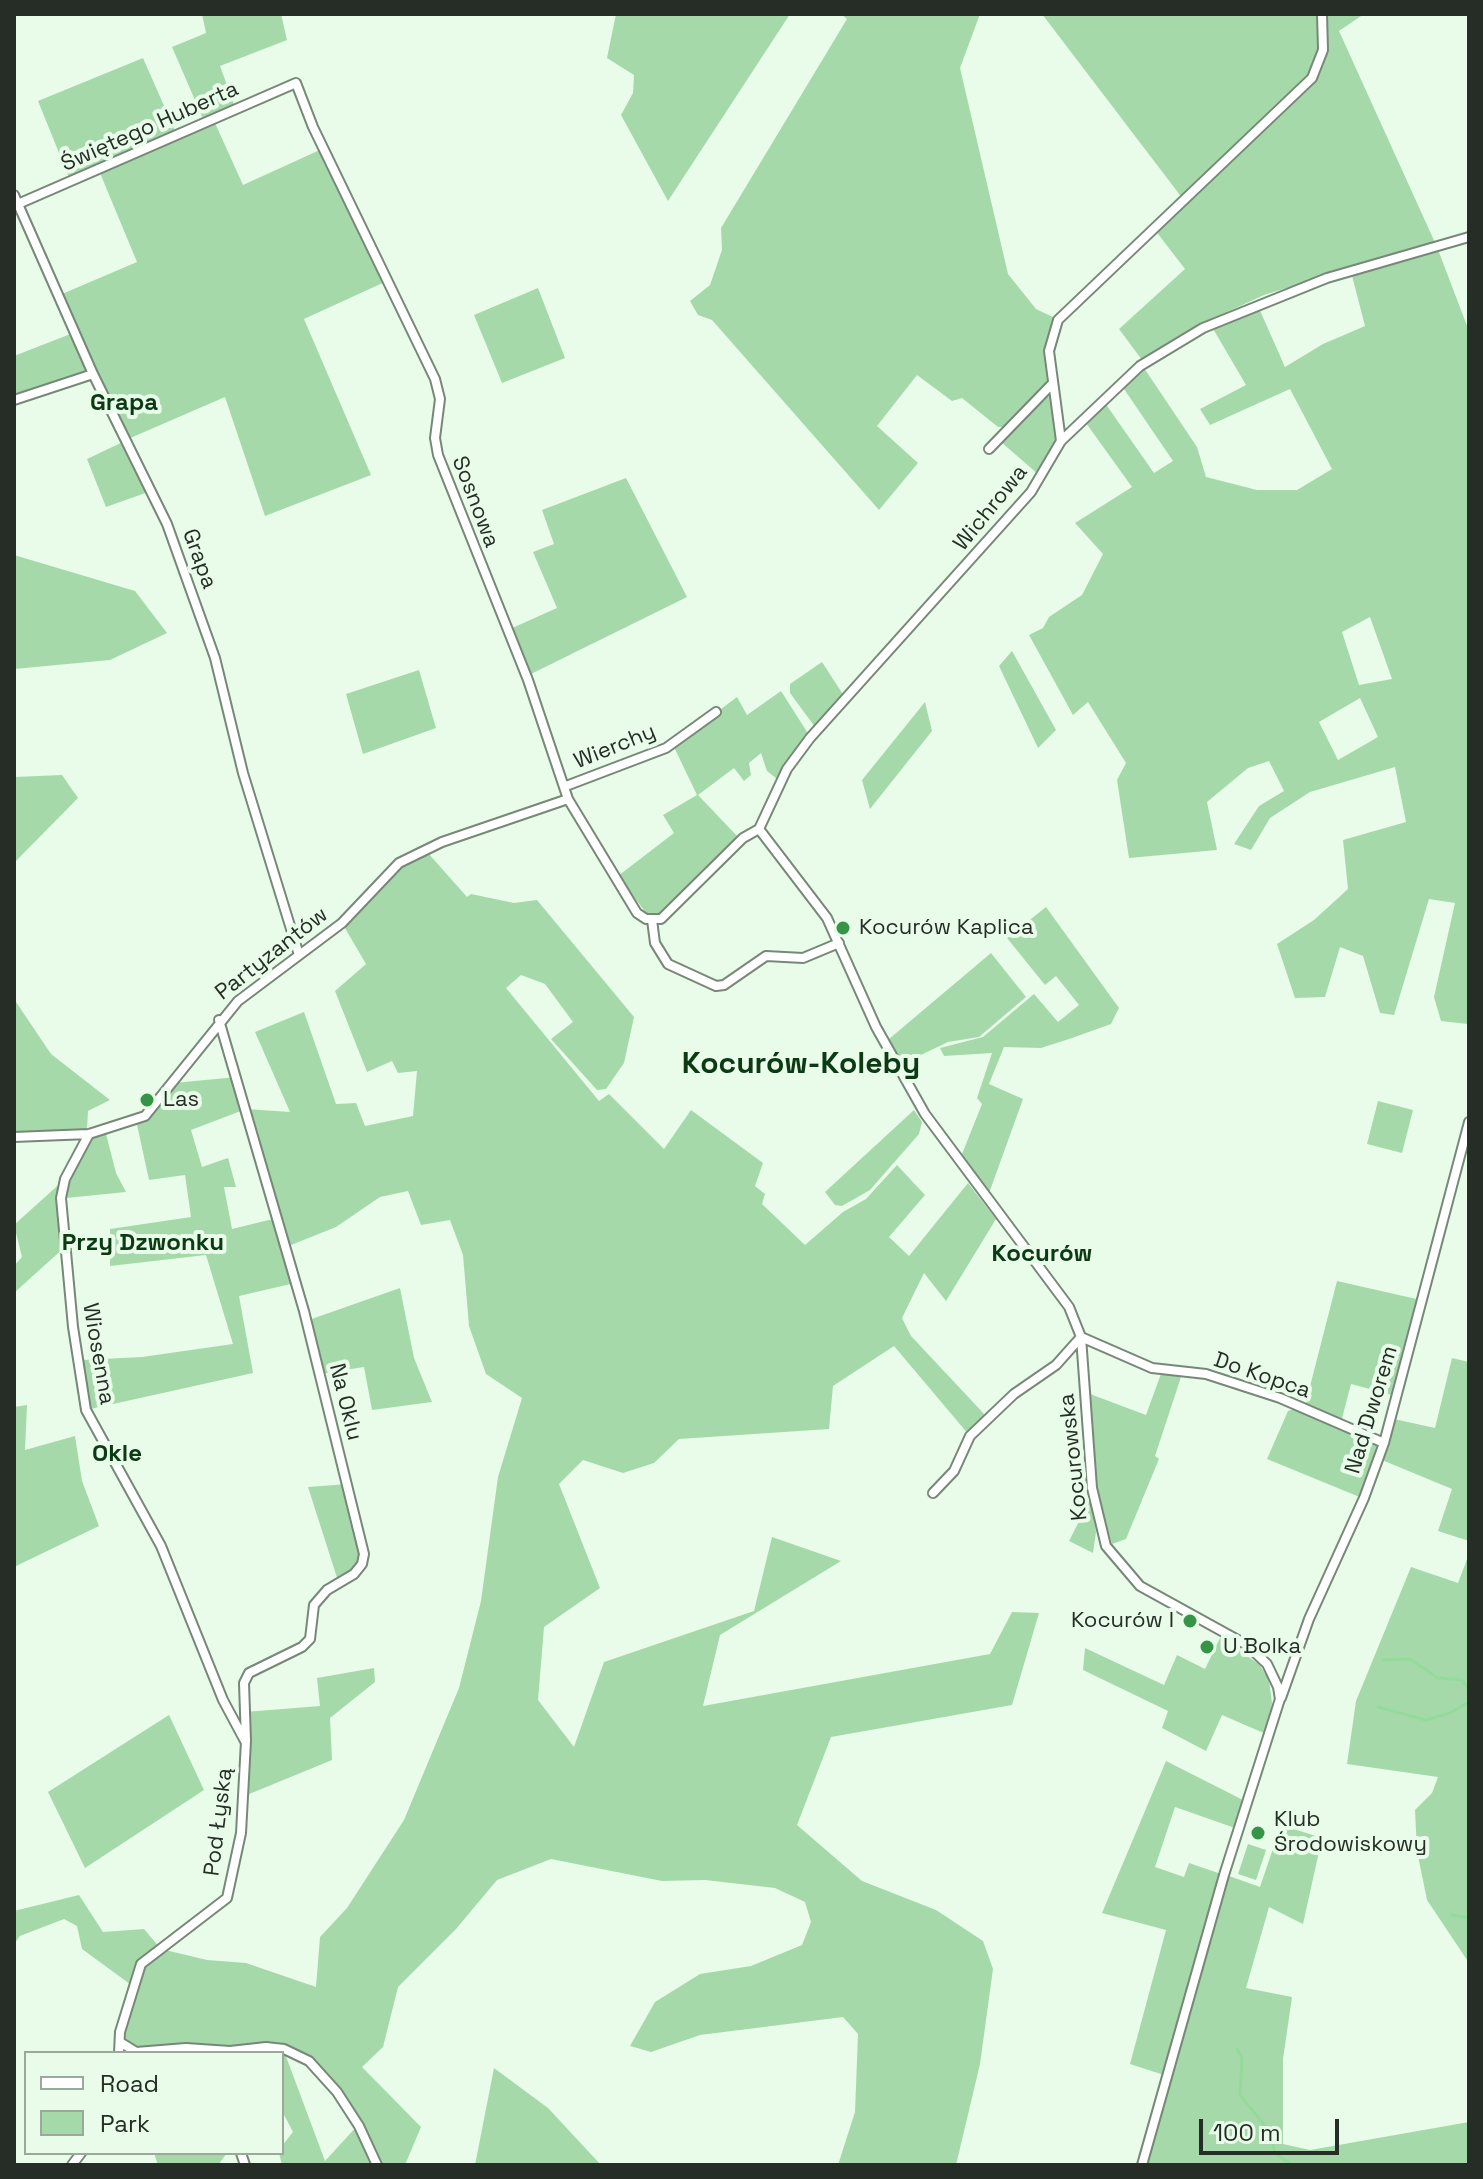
<!DOCTYPE html>
<html>
<head>
<meta charset="utf-8">
<style>
	body { margin:0 }
	#map { position:relative; width:1483px; height:2179px; overflow:hidden; background:#e8fce9; font-family:"Space Grotesk",sans-serif }
	canvas { display:block }
	.frame { position:absolute; inset:0; border:16px solid #252d26; pointer-events:none }
	.legend { position:absolute; left:24px; top:2051px; width:260px; height:104px; box-sizing:border-box; background:#e8fce9; border:2px solid #9aa99b; margin:0; padding:10px 14px; list-style:none; font-size:24px; color:#252d26 }
	.legend li { display:flex; align-items:center; gap:16px; height:40px }
	.legend b { width:40px; border:2px solid #9aa99b }
	.scale { position:absolute; left:1199px; top:2119px; width:140px; height:36px; box-sizing:border-box; border:4px solid #252d26; border-top:0; padding-left:10px; font-size:24px; line-height:28px; white-space:nowrap; color:#252d26; -webkit-text-stroke:6px #e8fce9; paint-order:stroke }
</style>
</head>
<body>
<div id="map">
<canvas width="1483" height="2179"></canvas>
<div class="frame"></div>
<ul class="legend">
<li><b style="height:10px;background:#fff"></b>Road</li>
<li><b style="height:22px;background:#a6d9aa"></b>Park</li>
</ul>
<div class="scale">100 m</div>
</div>
<script>
const c = document.querySelector('canvas').getContext('2d');
c.lineJoin = 'round';
function fill(path, color) { c.fillStyle = color; c.fill(path, 'evenodd'); }
const poly = rows => new Path2D(rows.map(r => 'M' + r).join(''));
function stroke(path, color, width, dash) { c.strokeStyle = color; c.lineWidth = width; c.lineCap = dash ? 'butt' : 'round'; c.setLineDash(dash || []); c.stroke(path); }
function write(font, color, halo, rows, align = 'center') {
  c.font = font + ' "Space Grotesk",sans-serif'; c.lineWidth = 8; c.setLineDash([]); c.textBaseline = 'middle'; c.strokeStyle = halo; c.fillStyle = color; for (const [text, x, y, turn = 0] of rows) {
    c.save(); c.translate(x, y); c.rotate((+turn || 0) * Math.PI / 180); c.textAlign = isNaN(turn) ? turn : align; if (halo) c.strokeText(text, 0, 0); c.fillText(text, 0, 0); c.restore();
  }
}
fill(poly([
	[202,14,281,14,287,40,220,66,235,107,204,121,172,47,206,33],
	[616,14,790,14,668,201,621,115,633,93,634,75,607,58],
	[841,14,980,14,960,68,1008,274,1036,309,1055,318,1047,339,1053,383,1008,427,998,427,962,398,952,401,917,375,877,426,918,463,879,510,712,320,698,315,690,301,710,285,722,250,721,228,847,19],
	[1042,14,1364,14,1339,31,1437,247,1469,331,1468,1024,1441,1021,1434,997,1455,903,1429,899,1394,1015,1380,1013,1363,956,1340,947,1325,997,1295,998,1277,944,1314,920,1348,889,1343,840,1406,822,1395,767,1310,792,1270,818,1251,850,1234,844,1259,806,1284,791,1269,761,1248,768,1207,802,1217,850,1129,858,1117,780,1126,763,1088,702,1073,715,1029,635,1043,628,1049,617,1082,595,1103,554,1075,523,1132,487,1086,423,1105,403,1154,473,1173,461,1122,386,1144,368,1197,447,1206,477,1257,490,1297,490,1332,469,1290,389,1210,425,1200,409,1246,385,1212,327,1258,306,1285,367,1323,344,1365,326,1350,268,1264,295,1203,323,1142,360,1119,329,1185,269,1155,230,1186,203],
	[1370,617,1392,679,1359,685,1342,632],
	[1360,698,1378,737,1338,760,1319,722],
	[143,58,176,133,70,180,38,101],
	[215,123,243,185,322,149,387,281,304,319,371,475,265,516,225,397,128,439,151,491,106,507,87,459,127,440,62,294,137,262,100,173],
	[538,288,565,358,502,383,474,315],
	[73,333,90,373,14,395,14,356],
	[1047,396,1052,398,1056,441,1039,475,1000,441],
	[626,478,687,597,529,675,510,629,557,608,533,552,554,544,542,510],
	[14,555,135,591,167,633,110,660,14,669],
	[1012,651,1056,730,1038,748,999,666],
	[822,662,844,696,815,727,790,693,790,684],
	[419,670,436,728,363,754,346,694],
	[781,691,809,735,777,779,767,771,761,753,749,763,751,775,744,781,734,768,698,795,738,837,663,914,647,914,618,876,674,833,663,815,697,795,673,745,737,697,747,715],
	[925,702,932,731,870,809,862,780],
	[62,775,78,798,16,861,14,867,14,777],
	[428,853,467,897,471,894,514,903,537,900,634,1017,624,1063,606,1089,597,1090,551,1039,573,1022,545,984,521,975,506,988,599,1101,609,1094,664,1149,691,1110,763,1163,755,1186,765,1194,762,1204,805,1245,843,1212,866,1199,897,1165,925,1195,889,1237,909,1256,968,1183,996,1219,946,1301,924,1273,902,1318,911,1336,987,1417,969,1435,894,1346,833,1386,829,1429,679,1439,654,1463,623,1473,583,1460,559,1484,600,1588,544,1627,538,1700,574,1747,604,1662,754,1611,772,1537,841,1561,720,1635,703,1706,990,1654,1012,1612,1039,1613,1012,1705,831,1737,797,1825,862,1881,936,1910,983,1941,993,1969,980,2064,956,2165,838,2165,855,2112,858,2034,843,2017,700,2035,651,2052,630,2046,655,2002,700,1974,751,1966,802,1945,811,1922,805,1902,775,1888,705,1880,662,1881,551,1859,497,1880,456,1929,398,1987,383,2047,362,2067,421,2127,405,2165,282,2165,279,2153,282,2153,282,2146,293,2132,282,2111,282,2053,258,2053,256,2048,136,2053,120,2042,134,1987,82,1949,77,1926,64,1919,20,1936,14,1944,14,1911,79,1895,103,1932,144,1929,161,1949,207,1960,246,1963,316,1987,320,1937,347,1908,404,1820,459,1688,481,1601,498,1477,522,1398,486,1374,469,1326,463,1255,450,1220,421,1225,408,1191,380,1197,336,1227,286,1247,295,1283,239,1296,253,1373,86,1410,80,1382,83,1360,142,1357,233,1344,206,1255,110,1266,110,1229,191,1217,185,1175,149,1180,136,1120,174,1083,237,1077,246,1109,290,1112,255,1032,304,1012,336,1104,356,1103,365,1126,413,1116,417,1071,398,1073,392,1061,367,1072,335,991,366,964,342,923,400,866],
	[246,1109,277,1218,232,1229,224,1187,236,1187,228,1158,202,1167,191,1130],
	[284,2051,309,2061,358,2125,325,2161],
	[1046,907,1119,1008,1111,1024,1072,1038,1041,1048,1004,1047,989,1084,1023,1099,988,1196,960,1159,982,1104,977,1098,992,1053,944,1056,940,1048,983,1037,1034,994,1058,1022,1079,1005,1056,976,1045,985,1007,938],
	[991,953,1026,997,979,1037,948,1042,902,1064,889,1039],
	[14,999,51,1054,110,1100,88,1111,87,1129,44,1134,14,1131],
	[1378,1101,1413,1110,1402,1153,1367,1144],
	[914,1110,922,1122,919,1134,870,1190,842,1206,835,1205,825,1192],
	[105,1130,116,1173,126,1192,66,1198,66,1246,14,1293,14,1266,22,1257,14,1225,65,1179,89,1134],
	[1337,1281,1421,1300,1396,1396,1351,1384,1341,1422,1305,1406],
	[400,1288,414,1358,432,1402,372,1410,364,1367,320,1374,306,1321],
	[1452,1358,1469,1362,1469,1541,1438,1531,1452,1489,1382,1460,1394,1419,1435,1428],
	[1162,1371,1182,1374,1155,1456,1159,1459,1126,1539,1112,1544,1098,1497,1090,1394,1146,1415],
	[27,1405,25,1450,75,1436,82,1481,99,1526,14,1567,14,1407],
	[1294,1409,1377,1444,1362,1498,1267,1459,1288,1411],
	[348,1484,362,1564,339,1584,308,1487],
	[1091,1498,1096,1532,1093,1553,1069,1541],
	[1469,1554,1469,1963,1427,1900,1417,1851,1415,1810,1432,1793,1438,1777,1347,1764,1356,1701,1411,1567,1458,1583],
	[1220,1638,1259,1664,1269,1680,1272,1703,1266,1734,1222,1715,1206,1751,1162,1728,1168,1711,1083,1670,1085,1648,1164,1685,1177,1655,1205,1669],
	[374,1668,375,1682,330,1718,332,1760,242,1797,245,1712,320,1706,317,1678],
	[169,1715,204,1790,85,1868,48,1792],
	[1166,1761,1245,1801,1235,1828,1175,1807,1155,1867,1184,1877,1189,1863,1224,1875,1208,1943,1229,1876,1260,1887,1281,1825,1322,1838,1303,1924,1269,1907,1246,1988,1292,1997,1283,2059,1283,2144,1310,2150,1469,2122,1469,2165,1142,2165,1167,2076,1130,2064,1166,1930,1102,1913],
	[1248,1844,1266,1850,1256,1880,1238,1874],
	[494,2068,548,2108,601,2165,475,2165],
	[154,2153,227,2153,218,2165,158,2165]
]), '#a6d9aa');
stroke(poly([
	[1383,1660,1410,1659,1438,1678,1462,1680,1469,1689],
	[1378,1707,1426,1720,1450,1713,1469,1702],
	[1452,1915,1469,1918],
	[1237,2049,1242,2058,1240,2095,1270,2132,1275,2153,1291,2165]
]), '#94db9b', 3);
const minor = poly([
	[14,195,93,374,167,524,215,658,243,773,299,955],
	[18,204,296,83,313,127,435,379,440,399,435,438,438,455,528,680,568,799,637,913,646,919,661,919,743,838,759,829,787,769,810,738,1031,492,1061,441,1049,351,1058,320,1312,78,1323,50,1322,14],
	[14,400,93,374],
	[1061,441,1140,366,1203,328,1327,278,1469,237],
	[989,449,1053,383],
	[566,786,666,748,716,712],
	[759,829,827,918,876,1027,925,1114,1069,1307,1081,1337,1092,1488,1106,1546,1140,1586,1247,1645,1267,1664,1278,1687,1280,1699,1224,1875,1142,2165],
	[652,920,655,943,668,964,716,986,724,985,766,956,803,958,839,943],
	[89,1134,65,1179,61,1198,73,1327,86,1410,161,1546,223,1700,245,1741],
	[14,1137,89,1134,145,1116,238,1001,342,923,399,863,442,842,568,799],
	[1081,1337,1152,1368,1206,1374,1280,1398,1384,1443],
	[933,1493,954,1471,970,1436,1014,1394,1056,1365,1081,1337],
	[1281,1698,1309,1619,1364,1498,1384,1443,1469,1122],
	[120,2042,136,2052,186,2048,230,2051,266,2047,284,2049,309,2061,337,2092,359,2126,377,2165],
	[119,2053,120,2032,141,1964,227,1898,241,1833,246,1741,244,1683,249,1673,302,1647,310,1639,314,1605,327,1590,354,1574,362,1564,364,1554,304,1311,219,1020],
	[241,2153,245,2165],
	[72,2165,81,2153]
]);
stroke(minor, '#778878', 12);
stroke(minor, '#fff', 8);
for (const [x, y, r, color] of [
	[843,928,8,"#369446"],
	[147,1100,8,"#369446"],
	[1190,1621,8,"#369446"],
	[1207,1647,8,"#369446"],
	[1258,1833,8,"#369446"]
]) { const dot = new Path2D(); dot.arc(x, y, r, 0, 2 * Math.PI); c.fillStyle = color; c.fill(dot); stroke(dot, '#e8fce9', 3); }
write('22px', '#252d26', '#e8fce9', [
	["Świętego Huberta",150,127,-24],
	["Sosnowa",475,502,69],
	["Wichrowa",991,508,-51],
	["Grapa",199,559,70],
	["Wierchy",615,747,-22],
	["Partyzantów",272,954,-38],
	["Wiosenna",98,1354,80],
	["Do Kopca",1262,1376,19],
	["Na Oklu",345,1402,76],
	["Nad Dworem",1372,1410,-73],
	["Kocurowska",1074,1457,-96],
	["Pod Łyską",219,1822,-83]
]);
write('22px', '#252d26', '#e8fce9', [
	["Kocurów Kaplica",859,928],
	["Las",163,1100],
	["Kocurów I",1174,1621,"right"],
	["U Bolka",1223,1647],
	["Klub",1274,1820],
	["Środowiskowy",1274,1845]
], 'left');
write('bold 24px', '#0c3a15', '#e8fce9', [
	["Grapa",124,403],
	["Przy Dzwonku",143,1243],
	["Kocurów",1042,1254],
	["Okle",117,1454]
]);
write('bold 30px', '#0c3a15', '#e8fce9', [
	["Kocurów-Koleby",801,1065]
]);
</script>
</body>
</html>
